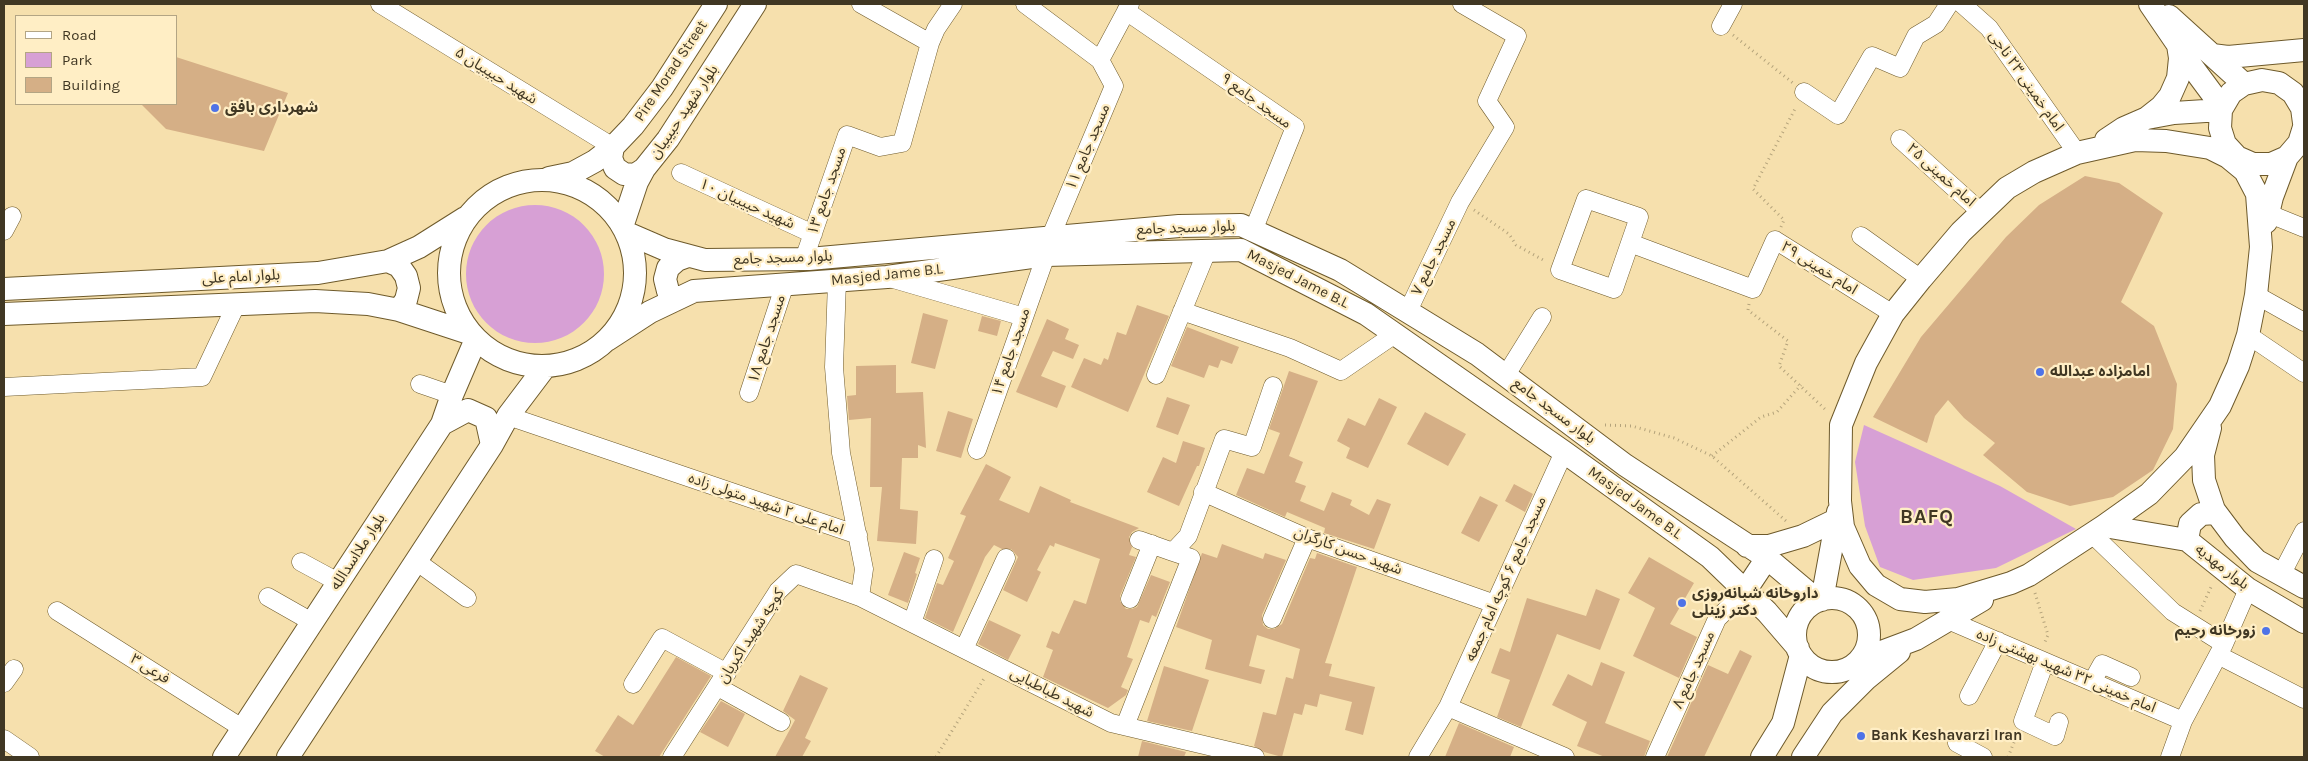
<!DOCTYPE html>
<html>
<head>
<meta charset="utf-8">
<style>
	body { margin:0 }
	#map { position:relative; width:2308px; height:761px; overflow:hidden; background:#f6e0ad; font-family:Karla,sans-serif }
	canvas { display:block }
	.frame { position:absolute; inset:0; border:5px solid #403723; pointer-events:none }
	.legend { position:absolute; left:15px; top:15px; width:162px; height:90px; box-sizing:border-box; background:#ffeec5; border:1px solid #b3a584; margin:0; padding:6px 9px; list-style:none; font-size:15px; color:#403723 }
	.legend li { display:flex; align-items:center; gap:10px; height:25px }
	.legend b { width:25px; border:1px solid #b3a584 }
</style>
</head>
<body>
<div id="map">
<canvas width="2308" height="761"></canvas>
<div class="frame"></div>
<ul class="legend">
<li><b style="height:6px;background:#fff"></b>Road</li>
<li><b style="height:14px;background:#d7a0d5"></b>Park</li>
<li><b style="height:14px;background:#d5af86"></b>Building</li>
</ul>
</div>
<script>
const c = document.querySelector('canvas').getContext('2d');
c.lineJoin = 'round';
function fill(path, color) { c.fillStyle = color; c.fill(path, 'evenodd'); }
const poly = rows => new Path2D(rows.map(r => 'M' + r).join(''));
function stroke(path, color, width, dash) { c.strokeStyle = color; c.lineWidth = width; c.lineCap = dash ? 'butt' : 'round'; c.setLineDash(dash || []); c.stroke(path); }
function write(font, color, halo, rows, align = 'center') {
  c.font = font + ' Karla,"Noto Sans Arabic",sans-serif'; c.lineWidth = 4.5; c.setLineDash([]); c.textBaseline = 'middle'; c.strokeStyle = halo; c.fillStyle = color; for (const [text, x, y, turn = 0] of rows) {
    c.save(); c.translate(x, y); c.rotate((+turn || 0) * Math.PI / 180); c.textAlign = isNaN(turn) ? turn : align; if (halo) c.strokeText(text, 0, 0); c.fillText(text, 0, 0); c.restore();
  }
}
fill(poly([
	'466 274a69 69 0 1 1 138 0a69 69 0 1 1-138 0Z',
	[1864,425,2000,486,2076,529,1996,568,1913,580,1880,567,1865,526,1855,462]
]), '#d7a0d5');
fill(poly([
	[176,57,288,93,264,151,166,129,141,104,176,104],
	[2085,176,2119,183,2163,213,2121,302,2154,326,2177,384,2173,429,2153,470,2113,497,2070,506,2027,492,1983,455,1995,443,1964,418,1948,400,1935,416,1927,443,1873,417,1921,337,2006,237,2039,205],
	[1137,305,1169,316,1128,412,1071,387,1084,358,1101,365,1104,358,1108,360,1117,332,1126,335],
	[923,313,948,320,935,369,911,363],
	[982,316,1001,321,997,336,978,331],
	[1047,319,1069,329,1065,339,1079,345,1073,359,1053,351,1041,376,1066,386,1057,408,1016,392],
	[1187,327,1239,347,1232,364,1221,360,1218,368,1209,365,1204,378,1171,366],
	[896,365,896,393,923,392,926,448,918,445,918,458,902,458,900,509,918,511,916,544,877,541,882,487,870,487,871,418,849,420,847,396,856,395,856,366],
	[1289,371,1318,381,1289,456,1303,462,1295,482,1306,486,1300,501,1324,511,1332,492,1352,500,1350,505,1369,515,1377,499,1391,504,1374,549,1324,533,1325,528,1287,512,1285,517,1236,495,1247,468,1264,474,1280,433,1269,429],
	[1167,397,1190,405,1178,435,1156,427],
	[1379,398,1397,407,1368,468,1346,458,1350,448,1337,441,1348,418,1365,426],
	[948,411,973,419,961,458,936,451],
	[1425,412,1466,434,1448,466,1407,444],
	[1183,441,1205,448,1199,466,1197,466,1179,506,1147,492,1163,457,1176,463],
	[986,464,1011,477,999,500,1029,513,1040,486,1071,500,1070,502,1139,528,1132,532,1129,537,1132,547,1129,555,1136,557,1120,596,1120,601,1126,609,1132,609,1137,607,1151,575,1170,582,1156,617,1152,615,1149,623,1140,620,1127,657,1133,659,1121,687,1128,690,1126,695,1108,708,1043,677,1053,650,1046,647,1052,631,1059,634,1074,600,1086,604,1100,559,1055,543,1054,547,1050,545,1037,570,1041,572,1027,602,1003,590,1018,557,1011,549,1002,549,994,545,985,557,953,632,925,618,937,583,943,585,954,561,948,558,966,516,960,514],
	[1514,484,1533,494,1525,512,1505,501],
	[1480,496,1498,505,1479,542,1461,533],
	[1222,544,1263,559,1265,553,1286,560,1262,615,1263,625,1268,629,1274,629,1282,624,1310,558,1315,559,1317,553,1357,567,1325,663,1332,664,1329,676,1375,687,1363,735,1345,730,1352,702,1320,694,1317,707,1305,704,1302,715,1294,713,1282,757,1264,752,1254,746,1263,712,1276,715,1286,677,1293,679,1300,649,1257,635,1249,666,1265,670,1261,684,1205,669,1212,640,1176,627,1202,553,1217,558],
	[904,552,920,558,915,573,917,574,908,603,888,595],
	[1649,557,1694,583,1670,624,1697,637,1679,678,1633,656,1655,608,1628,593],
	[1596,589,1620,599,1600,650,1557,634,1521,727,1497,717,1510,680,1491,673,1500,648,1510,652,1527,598,1586,616],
	[989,620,1021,635,1008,660,978,644],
	[1740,650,1752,656,1704,757,1667,757,1708,665,1728,674],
	[676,657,711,676,659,757,605,757,595,751,618,715,633,725],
	[1601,662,1625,672,1605,723,1650,741,1644,757,1605,757,1577,746,1587,722,1552,705,1568,674,1592,686],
	[1164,666,1209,680,1192,731,1147,721],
	[800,675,828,688,805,738,811,741,802,757,775,757,795,720,783,711],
	[721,701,745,714,728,747,700,732],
	[1459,723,1514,747,1510,757,1445,757],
	[1142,741,1186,752,1184,757,1138,757]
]), '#d5af86');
const minor = poly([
	[380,4,613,147],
	[861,4,930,43],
	[1025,4,1100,60,1130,4],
	[1962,4,1989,28,2077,153],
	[1126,11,1295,127,1253,231],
	[1721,26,1733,4],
	[1804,92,1838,115,1872,56,1900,68,1916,36,1936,24,1949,4],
	[1900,139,1981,212],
	[681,173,813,234],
	[1586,199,1639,217,1614,289,1560,270,1586,199],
	[2267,213,2304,228],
	[4,231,12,216],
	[1051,236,1114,86,1100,60],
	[1861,236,1921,279],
	[1630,243,1753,289,1775,240,1893,314],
	[804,259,847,135,880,147,902,143,930,43,936,29,953,4],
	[890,278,1024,317],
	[837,281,834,367,841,453,864,569,860,597],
	[2256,295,2304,322],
	[1182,311,1290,348,1341,371,1395,334],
	[1408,311,1460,202,1505,127,1487,101,1517,36,1462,4],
	[2248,335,2304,373],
	[1156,375,1207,251],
	[1506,375,1542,317],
	[420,384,452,395],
	[4,387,202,377,236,305],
	[749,393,785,284],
	[508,416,858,535],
	[977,450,1046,255],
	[1203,492,1307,538,1495,604],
	[2092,534,2173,612,2224,644],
	[1139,540,1173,552,1188,536,1224,439,1252,447,1273,386],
	[416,561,467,598],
	[301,562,338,582],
	[2281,575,2304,531],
	[268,597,312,622],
	[1130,599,1152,544],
	[57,611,242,728],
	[1272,619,1307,538],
	[1948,620,2183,721],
	[912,623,934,559],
	[964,649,1006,558],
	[2218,655,2304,699],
	[2045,662,2023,721,2055,736,2059,722],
	[2092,682,2102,664,2131,677],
	[4,683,14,669],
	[633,684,662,638,727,673],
	[718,687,781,722],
	[1969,696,1998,641],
	[1448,707,1565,757],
	[1125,726,1191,558,1173,552],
	[4,739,30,757],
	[1957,743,1983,757],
	[672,757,778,591,796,574,860,597,1111,723,1255,757],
	[1418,757,1448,707,1564,452],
	[1655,757,1717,619,1745,591],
	[2170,757,2183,721,2224,644,2248,589]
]);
const major = poly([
	[2169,16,2244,84],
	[2179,49,2222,107],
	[2212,55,2228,57,2304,50],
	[2147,118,2161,107,2170,96,2178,78,2180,58,2178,45,2150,4],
	[2304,123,2302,108,2293,93,2279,83,2262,80,2244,84,2231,93,2221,110,2220,128,2225,144,2237,157,2253,164,2271,164,2287,157,2299,143,2304,127],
	[2106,140,2124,128,2147,118,2174,113,2221,110],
	[2135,140,2166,141,2210,148,2228,157,2245,171,2257,194,2261,247,2256,295,2248,335,2238,366,2220,406,2185,457,2149,494,2104,526,2029,575,2011,583,1958,599,1925,602,1900,599,1876,585,1860,566,1843,527,1840,501,1841,425,1866,363,1893,314,1921,279,1961,232,2007,188,2034,172,2077,153,2135,140],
	[613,147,611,158,615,168,624,174,635,175,644,169],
	[549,178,573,173,595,161,613,147,633,126,662,88,716,4],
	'449 273a93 93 0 1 1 186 0a93 93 0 1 1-186 0Z',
	[2266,222,2272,197,2287,157],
	[623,224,637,182,644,169,668,139,755,4],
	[627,233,664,249,705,260,809,259,1179,226,1241,225,1340,270,1477,354,1625,465,1767,558,1818,601],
	[388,261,399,266,406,276,409,288,406,300,399,310],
	[4,289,318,273,388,261,419,247,465,218],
	[675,300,668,291,665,279,668,268,677,260,688,256],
	[4,314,315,301,368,304,399,310,469,333],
	[607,340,650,312,694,291,887,277,1046,255,1241,250,1366,314,1564,452,1710,557,1767,612,1798,648],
	[442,424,468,410,486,418,492,445],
	[2210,428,2203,455,2204,480,2214,510,2235,538,2257,561,2304,587],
	[2104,526,2187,540,2248,589,2304,622],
	[2187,540,2190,524,2201,514,2216,513],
	[1747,546,1769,546,1803,536,1836,520],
	[1745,591,1767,558],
	'1795 635a37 37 0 1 1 74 0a37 37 0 1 1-74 0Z',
	[1822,600,1838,512],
	[1860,660,1916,639,1982,600],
	[224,757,442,424,452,395,476,339],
	[288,757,492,445,508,416,545,367],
	[1762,757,1783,723,1801,655],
	[1803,757,1832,713,1866,679,1899,652]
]);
stroke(minor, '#6e5a2b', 19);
stroke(major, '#6e5a2b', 24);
stroke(poly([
	[1733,35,1793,83],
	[1474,210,1509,234,1516,245,1545,261],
	[1781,227,1784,220,1753,189,1796,107],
	[1749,304,1748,310,1788,341,1779,366,1827,411],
	[1605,425,1632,426,1674,438,1712,456,1786,521],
	[1712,456,1761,417,1777,412,1801,385],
	[2035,593,2048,635,2044,644],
	[2200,611,2212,585],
	[936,757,985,677],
	[2008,757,2017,735]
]), '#b4a37b', 3, [1, 4]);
stroke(minor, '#fff', 18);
stroke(major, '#fff', 22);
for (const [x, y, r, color] of [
	[215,108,5,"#4f73e7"],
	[2040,372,5,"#4f73e7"],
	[1682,603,5,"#4f73e7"],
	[2266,631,5,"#4f73e7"],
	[1861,736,5,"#4f73e7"]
]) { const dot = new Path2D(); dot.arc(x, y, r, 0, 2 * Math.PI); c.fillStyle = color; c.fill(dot); stroke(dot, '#ffeec5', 2); }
write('15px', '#403723', '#ffeec5', [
	["Pire Morad Street",671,71,-56],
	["شهید حبیبیان ۵",496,76,32],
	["امام خمینی ۲۳ ناجی",2026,81,55],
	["مسجد جامع ۹",1256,101,36],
	["بلوار شهید حبیبیان",684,112,-56],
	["مسجد جامع ۱۱",1088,147,-67],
	["امام خمینی ۲۵",1941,175,42],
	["مسجد جامع ۱۳",827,191,-71],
	["شهید حبیبیان ۱۰",747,204,24],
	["بلوار مسجد جامع",1186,228,-2],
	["مسجد جامع ۷",1434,257,-64],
	["بلوار مسجد جامع",783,258,-2],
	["امام خمینی ۲۹",1819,268,32],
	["Masjed Jame B.L",887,275,-6],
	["بلوار امام علی",241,277,-3],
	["Masjed Jame B.L",1298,279,27],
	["مسجد جامع ۱۸",767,339,-72],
	["مسجد جامع ۱۴",1011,352,-71],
	["بلوار مسجد جامع",1554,411,37],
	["Masjed Jame B.L",1635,503,36],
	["امام علی ۲ شهید متولی زاده",766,504,19],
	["شهید حسن کارگران",1348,551,20],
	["بلوار ملااسدالله",358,552,-57],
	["بلوار مهدیه",2222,567,38],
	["مسجد جامع ۶ کوچه امام جمعه",1506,579,-66],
	["کوچه شهید اکبریان",751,636,-57],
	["فرعی ۳",150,669,32],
	["مسجد جامع ۸",1694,670,-66],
	["امام خمینی ۳۲ شهید بهشتی زاده",2066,671,23],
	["شهید طباطبایی",1052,693,27]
]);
write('bold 15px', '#403723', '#ffeec5', [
	["شهرداری بافق",225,108],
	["امامزاده عبدالله",2050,372],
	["داروخانه شبانه‌روزی",1692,594],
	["دکتر زینلی",1692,611],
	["زورخانه رحیم",2256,631,"right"],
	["Bank Keshavarzi Iran",1871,736]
], 'left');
c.letterSpacing = '1px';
write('bold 20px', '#403723', '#ffeec5', [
	["BAFQ",1927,517]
]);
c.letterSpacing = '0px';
</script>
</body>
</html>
